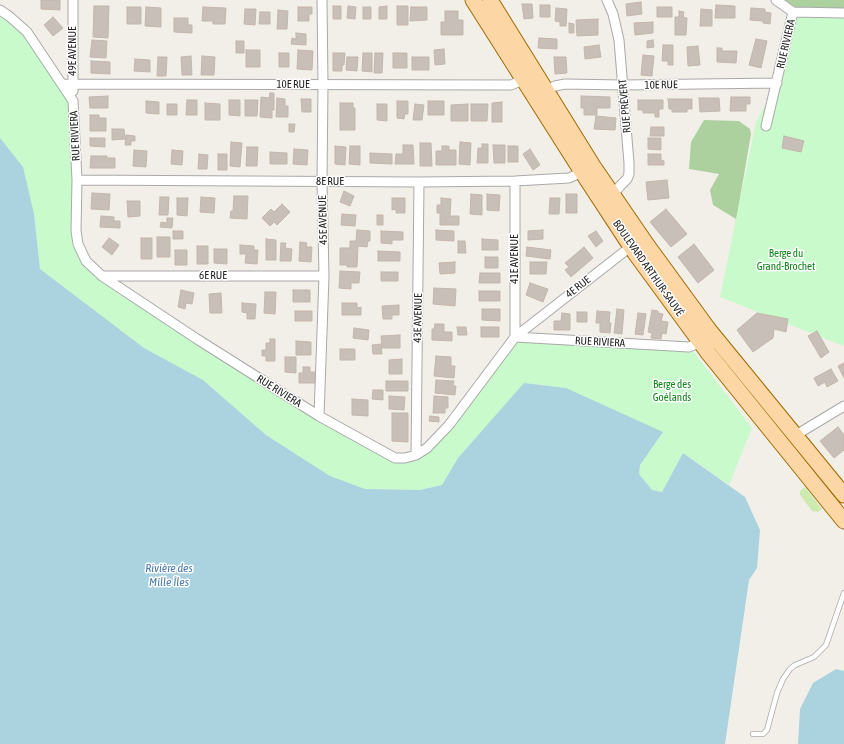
<!DOCTYPE html>
<html>
<head>
<meta charset="utf-8">
<style>
	body { margin:0 }
	canvas { display:block; background:#f2efe9 }
</style>
</head>
<body>
<canvas width="844" height="744"></canvas>
<script>
const c = document.querySelector('canvas').getContext('2d');
c.lineJoin = 'round';
function fill(path, color) { c.fillStyle = color; c.fill(path, 'evenodd'); }
const poly = rows => new Path2D(rows.map(r => 'M' + r).join(''));
function stroke(path, color, width, dash) { c.strokeStyle = color; c.lineWidth = width; c.lineCap = dash ? 'butt' : 'round'; c.setLineDash(dash || []); c.stroke(path); }
function write(font, color, halo, rows, align = 'center') {
  c.font = font + ' "Asap Condensed",sans-serif'; c.lineWidth = 3; c.setLineDash([]); c.textBaseline = 'middle'; c.strokeStyle = halo; c.fillStyle = color; for (const [text, x, y, turn = 0] of rows) {
    c.save(); c.translate(x, y); c.rotate((+turn || 0) * Math.PI / 180); c.textAlign = isNaN(turn) ? turn : align; if (halo) c.strokeText(text, 0, 0); c.fillText(text, 0, 0); c.restore();
  }
}
fill(poly([
	[805,487,822,509,818,512,812,511,800,495,800,491]
]), '#cdebb0');
fill(poly([
	[781,0,844,0,844,127,822,51],
	[704,120,739,121,750,129,751,134,724,291,736,219,713,205,710,190,719,174,689,169,691,142]
]), '#add19e');
fill(poly([
	[0,10,27,32,73,101,77,180,71,229,77,248,98,275,395,459,427,448,515,337,694,352,752,428,729,485,683,453,662,492,652,490,639,474,640,465,662,433,566,388,525,383,458,458,442,485,420,490,365,489,330,476,266,435,203,380,144,348,40,269,34,214,0,138],
	[793,12,844,13,844,346,720,297,756,122,777,83]
]), '#c8facc');
fill(poly([
	[0,138,23,167,34,214,40,269,144,348,203,380,266,435,330,476,365,489,420,490,442,485,458,458,524,383,566,388,663,432,640,465,639,474,652,490,662,492,683,453,745,497,760,530,757,568,749,580,725,744,0,744],
	[836,669,844,671,844,744,798,744,800,709,813,683]
]), '#aad3df');
const building = poly([
	[41,0,60,0,60,10,41,9,41,0],
	[641,2,642,14,627,16,626,4,641,2],
	[522,4,532,4,533,18,524,19,522,4],
	[540,5,550,5,550,17,540,17,540,5],
	[716,5,735,6,735,18,715,18,716,5],
	[94,6,109,6,108,38,93,37,94,6],
	[333,6,341,6,341,19,333,19,333,6],
	[348,6,356,7,355,19,347,18,348,6],
	[387,6,387,19,379,19,379,7,387,6],
	[397,6,408,6,408,25,397,25,397,6],
	[127,7,141,7,141,24,127,24,127,7],
	[146,7,161,8,161,27,145,26,146,7],
	[203,7,226,8,225,24,213,24,213,21,202,21,203,7],
	[298,7,312,7,312,14,309,14,309,21,298,21,298,7],
	[363,7,371,7,371,19,363,19,363,7],
	[411,7,427,7,427,20,410,21,411,7],
	[657,7,672,7,672,17,657,17,657,7],
	[556,8,567,9,566,26,560,26,560,22,555,21,556,8],
	[751,8,765,9,765,12,771,13,770,24,763,23,763,21,750,20,751,8],
	[245,9,256,9,255,25,244,24,245,9],
	[701,9,712,10,712,26,700,26,701,9],
	[278,10,288,11,287,29,277,29,278,10],
	[445,11,458,11,458,20,463,20,463,35,441,35,441,22,445,22,445,11],
	[679,11,684,12,683,17,687,18,686,35,675,35,675,17,679,17,679,11],
	[260,12,270,12,270,24,259,24,260,12],
	[53,17,63,28,53,36,44,25,53,17],
	[174,18,188,18,188,25,192,25,192,33,174,32,174,18],
	[598,19,598,35,577,36,576,20,598,19],
	[653,22,653,33,635,35,634,23,653,22],
	[569,23,574,24,574,33,569,33,569,23],
	[296,33,306,34,306,45,291,44,292,38,296,39,296,33],
	[539,38,557,39,557,49,538,48,539,38],
	[756,39,767,41,761,68,749,65,756,39],
	[92,40,107,41,106,58,90,57,92,40],
	[653,40,654,47,647,48,647,41,653,40],
	[236,41,244,41,244,53,236,53,236,41],
	[599,45,601,57,585,59,584,47,599,45],
	[663,45,673,45,673,65,668,65,668,61,662,61,663,45],
	[698,46,700,65,688,66,687,47,698,46],
	[717,48,722,48,722,51,737,51,736,63,717,62,717,48],
	[444,49,445,64,435,65,434,50,444,49],
	[246,50,260,50,260,67,246,67,246,50],
	[298,50,313,51,312,70,297,69,298,50],
	[279,53,289,53,289,67,279,67,279,53],
	[333,53,345,53,344,65,342,65,342,71,333,71,333,53],
	[363,53,372,53,372,72,362,71,363,53],
	[375,53,383,53,382,73,374,73,375,53],
	[393,53,407,53,407,68,393,68,393,53],
	[643,55,654,56,652,76,641,75,643,55],
	[191,56,192,75,182,75,181,57,191,56],
	[202,56,215,57,214,75,201,75,202,56],
	[158,57,167,57,166,76,157,76,158,57],
	[347,57,358,57,357,71,346,70,347,57],
	[412,57,429,57,429,70,412,70,412,57],
	[554,57,566,57,567,73,555,74,554,57],
	[135,59,150,60,150,72,134,71,135,59],
	[91,61,110,62,110,74,91,73,91,61],
	[270,93,274,93,274,110,272,110,272,118,260,117,261,97,269,98,270,93],
	[108,96,108,108,90,108,89,97,108,96],
	[581,96,610,97,610,108,597,108,597,115,584,115,584,108,581,108,581,96],
	[731,97,750,97,750,104,746,104,746,111,730,111,731,97],
	[277,98,285,99,285,106,288,106,288,117,276,117,277,98],
	[699,98,719,98,720,111,700,112,699,98],
	[301,99,311,99,311,112,302,112,301,99],
	[668,99,692,99,692,109,687,109,687,112,672,112,672,109,669,109,668,99],
	[187,100,197,100,197,115,186,115,187,100],
	[229,100,240,100,240,116,229,115,229,100],
	[245,100,258,100,257,116,245,116,245,100],
	[638,100,663,100,663,109,659,109,659,117,655,117,655,113,643,113,643,110,638,110,638,100],
	[146,101,159,102,159,114,146,113,146,101],
	[397,101,408,101,408,114,405,114,404,119,397,118,397,101],
	[428,101,444,101,444,115,428,115,428,101],
	[502,102,502,122,492,122,492,103,502,102],
	[205,103,220,104,220,120,205,120,205,103],
	[340,103,353,103,353,108,355,108,355,130,340,130,340,103],
	[167,104,177,104,177,115,167,115,167,104],
	[377,104,387,104,387,121,377,120,377,104],
	[415,104,424,105,422,120,413,120,415,104],
	[468,104,468,121,451,121,451,105,468,104],
	[471,104,488,104,487,121,471,121,471,104],
	[90,115,99,115,99,118,106,118,106,131,90,131,90,115],
	[596,116,616,118,615,130,594,129,596,116],
	[289,124,295,124,294,132,289,132,289,124],
	[651,127,664,127,664,136,650,136,651,127],
	[112,129,124,129,125,139,112,140,112,129],
	[126,135,135,136,135,141,131,141,131,145,125,145,126,135],
	[784,136,804,141,801,152,782,148,784,136],
	[90,138,105,138,105,147,90,146,90,138],
	[648,138,661,138,661,150,648,149,648,138],
	[231,142,242,143,240,167,230,166,231,142],
	[460,142,471,143,470,165,459,164,460,142],
	[420,143,431,143,432,166,420,166,420,143],
	[482,144,488,144,488,163,477,163,478,148,482,148,482,144],
	[403,145,413,145,414,164,395,164,396,154,403,154,403,145],
	[493,145,505,145,505,163,494,163,493,145],
	[335,146,346,147,345,165,335,164,335,146],
	[350,146,360,146,360,165,349,164,350,146],
	[442,146,449,146,449,150,456,150,456,165,436,165,436,151,442,151,442,146],
	[508,146,518,146,518,162,508,162,508,146],
	[247,147,258,147,257,166,246,166,247,147],
	[294,149,308,150,307,165,293,164,294,149],
	[530,149,540,165,533,170,523,154,530,149],
	[134,150,147,151,146,167,133,166,134,150],
	[172,150,183,151,182,165,171,164,172,150],
	[270,152,287,153,287,164,270,164,270,152],
	[370,153,392,154,392,164,370,163,370,153],
	[199,154,208,155,207,169,198,169,199,154],
	[218,154,227,154,227,170,218,170,218,154],
	[648,154,661,154,661,160,664,161,664,165,648,165,648,154],
	[91,156,107,156,107,158,115,158,115,168,90,168,91,156],
	[667,180,669,198,648,200,646,182,667,180],
	[344,191,354,196,350,206,340,202,344,191],
	[92,193,110,194,109,210,91,209,92,193],
	[471,194,482,195,482,215,470,214,471,194],
	[487,194,500,195,499,211,487,210,487,194],
	[566,194,577,194,577,213,566,213,566,194],
	[234,196,248,196,247,219,230,218,231,211,233,211,234,196],
	[160,197,169,197,168,215,159,215,160,197],
	[201,197,215,198,214,213,200,212,201,197],
	[177,198,188,198,187,216,177,215,177,198],
	[392,198,405,198,405,213,396,213,396,209,392,210,392,198],
	[441,198,451,199,450,216,459,216,459,225,440,225,440,213,437,213,437,205,441,205,441,198],
	[550,198,560,198,559,214,549,214,550,198],
	[127,201,140,201,140,216,128,217,127,201],
	[282,204,290,212,277,225,274,222,270,226,262,218,271,209,274,212,282,204],
	[666,209,687,234,671,247,650,222,666,209],
	[342,214,356,215,355,226,341,225,342,214],
	[377,215,383,215,383,225,377,225,377,215],
	[101,216,114,217,114,221,120,221,120,228,100,227,101,216],
	[167,218,173,218,172,228,160,227,161,222,167,223,167,218],
	[357,230,370,231,370,241,368,241,367,247,358,246,357,267,347,267,347,265,340,265,340,248,350,248,350,241,356,241,357,230],
	[436,230,454,231,454,241,436,240,436,230],
	[543,230,543,239,528,240,528,231,543,230],
	[173,231,183,231,183,239,173,239,173,231],
	[381,231,403,232,403,240,392,240,392,244,381,243,381,231],
	[596,231,603,241,596,247,588,236,596,231],
	[157,237,170,237,170,257,157,257,157,237],
	[109,238,119,245,112,255,102,247,109,238],
	[141,238,152,238,152,259,141,259,141,238],
	[266,239,276,240,276,260,266,260,266,239],
	[482,239,498,240,498,250,482,250,482,239],
	[458,241,465,241,466,253,458,253,458,241],
	[300,242,307,243,306,247,312,247,311,262,299,261,300,242],
	[281,243,286,243,285,248,292,249,291,261,280,261,281,243],
	[694,244,714,270,698,283,678,257,694,244],
	[240,245,254,246,254,250,258,250,257,264,245,263,246,254,240,254,240,245],
	[197,246,208,246,208,264,197,264,197,246],
	[527,247,551,250,550,259,526,256,527,247],
	[584,247,593,258,571,277,565,270,569,267,565,263,584,247],
	[214,249,227,249,227,264,214,263,214,249],
	[175,250,187,250,187,265,175,265,175,250],
	[378,251,400,252,400,261,378,261,378,251],
	[485,257,498,257,498,268,485,268,485,257],
	[455,262,455,273,440,274,439,263,455,262],
	[530,262,547,262,546,274,530,274,530,262],
	[340,271,360,272,359,283,351,283,351,289,339,288,340,271],
	[381,272,398,272,398,281,381,281,381,272],
	[480,273,500,273,500,283,479,283,480,273],
	[530,283,548,289,543,302,526,295,530,283],
	[434,288,456,289,455,306,433,304,434,288],
	[181,290,194,293,192,304,186,303,185,309,178,307,181,290],
	[293,290,310,290,310,302,293,302,293,290],
	[479,291,500,291,500,301,479,301,479,291],
	[265,292,276,292,275,314,264,313,265,292],
	[221,293,222,313,210,313,209,294,221,293],
	[242,303,256,304,255,319,247,319,247,313,242,312,242,303],
	[342,303,357,303,357,308,361,307,361,315,342,315,342,303],
	[399,305,399,315,392,315,392,319,383,319,382,306,399,305],
	[482,309,500,309,500,321,482,320,482,309],
	[617,309,624,310,622,334,614,333,617,309],
	[652,310,658,311,658,313,663,314,661,321,668,322,666,334,662,333,661,339,651,338,652,333,648,332,652,310],
	[295,311,312,311,312,321,295,321,295,311],
	[597,311,610,312,609,323,611,323,610,333,600,332,600,323,596,323,597,311],
	[577,312,587,312,587,322,577,322,577,312],
	[562,313,570,314,570,330,554,330,554,321,561,321,562,313],
	[638,313,646,314,643,335,635,334,638,313],
	[757,313,788,319,786,332,774,329,773,338,753,352,737,330,757,313],
	[435,324,444,324,444,332,452,332,452,341,432,340,432,329,434,329,435,324],
	[457,327,466,327,467,335,458,335,457,327],
	[481,327,499,327,499,337,481,337,481,327],
	[354,328,369,330,368,340,353,338,354,328],
	[817,331,829,352,821,358,808,336,817,331],
	[400,335,400,348,382,348,381,336,400,335],
	[270,339,275,339,275,361,266,361,266,356,262,356,262,350,266,350,266,343,270,343,270,339],
	[296,341,311,342,311,355,296,355,296,341],
	[381,344,382,354,373,354,372,345,381,344],
	[340,349,355,349,355,360,340,360,340,349],
	[436,356,451,357,451,366,455,366,454,378,434,376,436,356],
	[285,357,296,357,296,373,285,372,285,357],
	[402,359,402,374,389,374,389,360,402,359],
	[844,363,844,378,838,366,844,363],
	[303,367,310,367,310,372,315,372,315,383,299,383,299,373,303,373,303,367],
	[831,369,838,381,827,387,825,382,818,386,814,378,831,369],
	[436,380,454,381,453,386,456,386,455,395,435,393,436,380],
	[386,381,408,381,408,391,386,391,386,381],
	[373,390,383,390,383,400,372,399,373,390],
	[389,396,405,397,404,410,389,409,389,396],
	[434,396,448,397,448,408,445,408,445,413,433,413,434,396],
	[352,399,368,400,368,416,352,415,352,399],
	[392,413,408,413,408,442,392,441,392,413],
	[430,416,439,417,439,422,429,421,430,416],
	[838,427,844,435,844,450,834,458,820,441,838,427]
]);
fill(building, '#c7bfb8');
stroke(building, '#c4b6ab', 1);
const lane = poly([
	[753,734,763,734,767,730,777,693,783,679,790,669,795,665,814,657,826,645,844,593]
]);
const street = poly([
	[73,0,73,91],
	[607,0,613,14,619,40,629,163,629,174,627,179,620,186,610,198],
	[776,0,793,12],
	[0,10,9,16,27,32,73,101,77,180,76,231,78,244,86,261,102,276,197,339,319,416,395,458,405,458,416,455,427,448,449,425,515,337,689,347,704,341],
	[793,12,844,13],
	[62,84,511,85,523,80],
	[545,90,555,86,565,84,623,85,777,83],
	[766,126,793,12],
	[77,180,419,182,515,181,569,178,582,172],
	[515,181,515,337],
	[102,276,324,276],
	[515,337,634,244],
	[319,416,324,276,322,182,323,85,322,0],
	[796,435,844,406],
	[416,455,419,182]
]);
const primary = poly([
	[473,0,582,172,635,253,709,354,844,521],
	[490,0,593,166,647,245,709,330,844,495]
]);
stroke(lane, '#a9a9a9', 6);
stroke(street, '#a9a9a9', 11);
stroke(primary, '#a06b00', 17);
stroke(lane, '#fff', 4.5);
stroke(street, '#fff', 9);
stroke(primary, '#fcd6a4', 15);
write('11px', '#222', '#fff', [
	["RUE RIVIERA",786,44,-77],
	["49E AVENUE",73,51,-90],
	["10E RUE",293,85],
	["10E RUE",661,85,-1],
	["RUE PRÉVERT",625,106,-95],
	["RUE RIVIERA",75,136,-93],
	["8E RUE",330,182],
	["45E AVENUE",323,220,-91],
	["41E AVENUE",515,259,-90],
	["BOULEVARD ARTHUR-SAUVÉ",648,268,55],
	["6E RUE",213,276],
	["4E RUE",578,287,-38],
	["43E AVENUE",418,318,-89],
	["RUE RIVIERA",600,342,3],
	["RUE RIVIERA",279,391,32]
]);
write('11px', '#0c8416', '#fff', [
	["Berge du",786,254],
	["Grand-Brochet",786,267],
	["Berge des",672,385],
	["Goélands",672,398]
]);
write('italic 12px', '#4a7aab', '#fff', [
	["Rivière des",169,568],
	["Mille Îles",169,582]
]);
</script>
</body>
</html>
